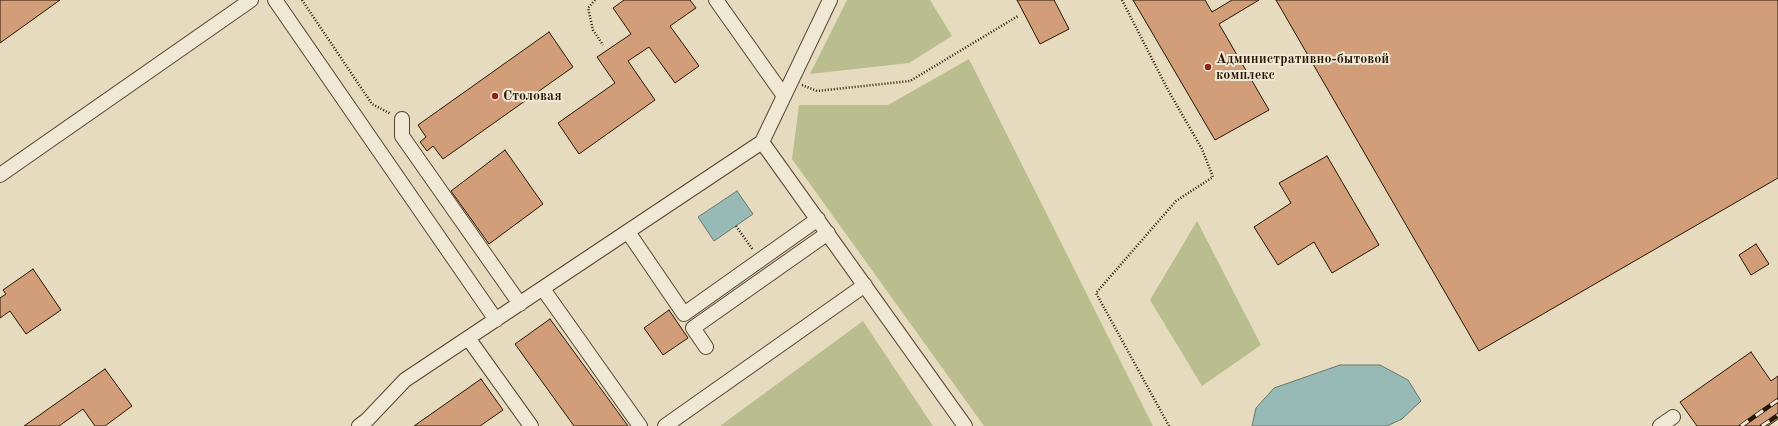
<!DOCTYPE html>
<html>
<head>
<meta charset="utf-8">
<style>
	body { margin:0 }
	canvas { display:block; background:#e6dbbe }
</style>
</head>
<body>
<canvas width="1778" height="426"></canvas>
<script>
const c = document.querySelector('canvas').getContext('2d');
c.lineJoin = 'round';
function fill(path, color) { c.fillStyle = color; c.fill(path, 'evenodd'); }
const poly = rows => new Path2D(rows.map(r => 'M' + r).join(''));
function stroke(path, color, width, dash) { c.strokeStyle = color; c.lineWidth = width; c.lineCap = dash ? 'butt' : 'round'; c.setLineDash(dash || []); c.stroke(path); }
function write(font, color, halo, rows, align = 'center') {
  c.font = font + ' "Old Standard TT",serif'; c.lineWidth = 4; c.setLineDash([]); c.textBaseline = 'middle'; c.strokeStyle = halo; c.fillStyle = color; for (const [text, x, y, turn = 0] of rows) {
    c.save(); c.translate(x, y); c.rotate((+turn || 0) * Math.PI / 180); c.textAlign = isNaN(turn) ? turn : align; if (halo) c.strokeText(text, 0, 0); c.fillText(text, 0, 0); c.restore();
  }
}
fill(poly([
	[847,0,930,0,952,36,909,63,810,74],
	[969,59,1153,426,984,426,792,159,799,105,888,105],
	[1197,221,1261,345,1202,386,1150,300],
	[863,321,933,426,720,426]
]), '#babe8e');
const water = poly([
	[737,191,753,214,714,241,698,217,737,191],
	[1340,365,1380,365,1408,380,1421,401,1402,419,1387,426,1252,426,1256,408,1274,388,1340,365]
]);
fill(water, '#97bab6');
stroke(water, '#6b786d', 1);
const building = poly([
	[0,0,60,0,0,43,0,0],
	[624,0,690,0,696,8,670,26,699,66,675,83,649,47,628,61,655,100,579,154,558,123,615,83,597,57,631,34,613,8,624,0],
	[1017,0,1054,0,1069,29,1040,44,1017,0],
	[1133,0,1205,0,1212,12,1232,0,1259,0,1219,24,1269,110,1215,140,1133,0],
	[1276,0,1778,0,1778,178,1479,351,1276,0],
	[549,32,573,67,443,159,433,146,427,151,420,142,426,137,418,125,549,32],
	[505,150,543,204,489,244,451,191,505,150],
	[1327,156,1379,245,1332,273,1314,242,1278,265,1254,227,1291,203,1279,183,1327,156],
	[1756,244,1769,264,1751,275,1739,255,1756,244],
	[33,269,61,310,26,334,10,311,0,318,0,298,6,294,3,290,33,269],
	[669,310,688,338,663,355,644,328,669,310],
	[550,319,628,426,574,426,515,344,550,319],
	[1751,352,1771,381,1778,376,1778,419,1768,426,1697,426,1680,402,1751,352],
	[105,369,132,406,105,426,95,426,83,409,59,426,24,426,105,369],
	[481,379,503,410,480,426,414,426,481,379]
]);
fill(building, '#d29e79');
stroke(building, '#281600', 1);
const minor = poly([
	[275,0,496,320],
	[716,0,784,96],
	[402,119,402,136,520,304],
	[762,142,965,426],
	[0,175,251,0],
	[628,232,684,314,818,219],
	[543,289,640,426],
	[468,338,531,426],
	[706,347,693,328,828,233],
	[359,426,367,420,405,380,762,142,830,0],
	[665,426,865,285],
	[1660,426,1673,417]
]);
stroke(minor, '#584730', 16);
stroke(poly([
	[302,0,372,104,391,114],
	[595,0,588,8,593,30,603,45],
	[1122,0,1168,90,1202,149,1213,177,1176,201,1096,293,1169,426],
	[802,85,817,91,910,81,1018,16],
	[736,226,753,250]
]), '#281600', 2.5, [1, 2]);
stroke(minor, '#efe8d5', 14);
const rail = poly([
	[1741,426,1778,400],
	[1762,426,1778,415]
]);
stroke(rail, '#281600', 4.5);
stroke(rail, '#efe8d5', 3, [9]);
for (const [x, y, r, color] of [
	[1208,67,4,"#8f2418"],
	[495,96,4,"#8f2418"]
]) { const dot = new Path2D(); dot.arc(x, y, r, 0, 2 * Math.PI); c.fillStyle = color; c.fill(dot); stroke(dot, '#efe8d5', 1.5); }
write('bold 14px', '#281600', '#efe8d5', [
	["Административно-бытовой",1216,59],
	["комплекс",1216,75],
	["Столовая",503,96]
], 'left');
</script>
</body>
</html>
